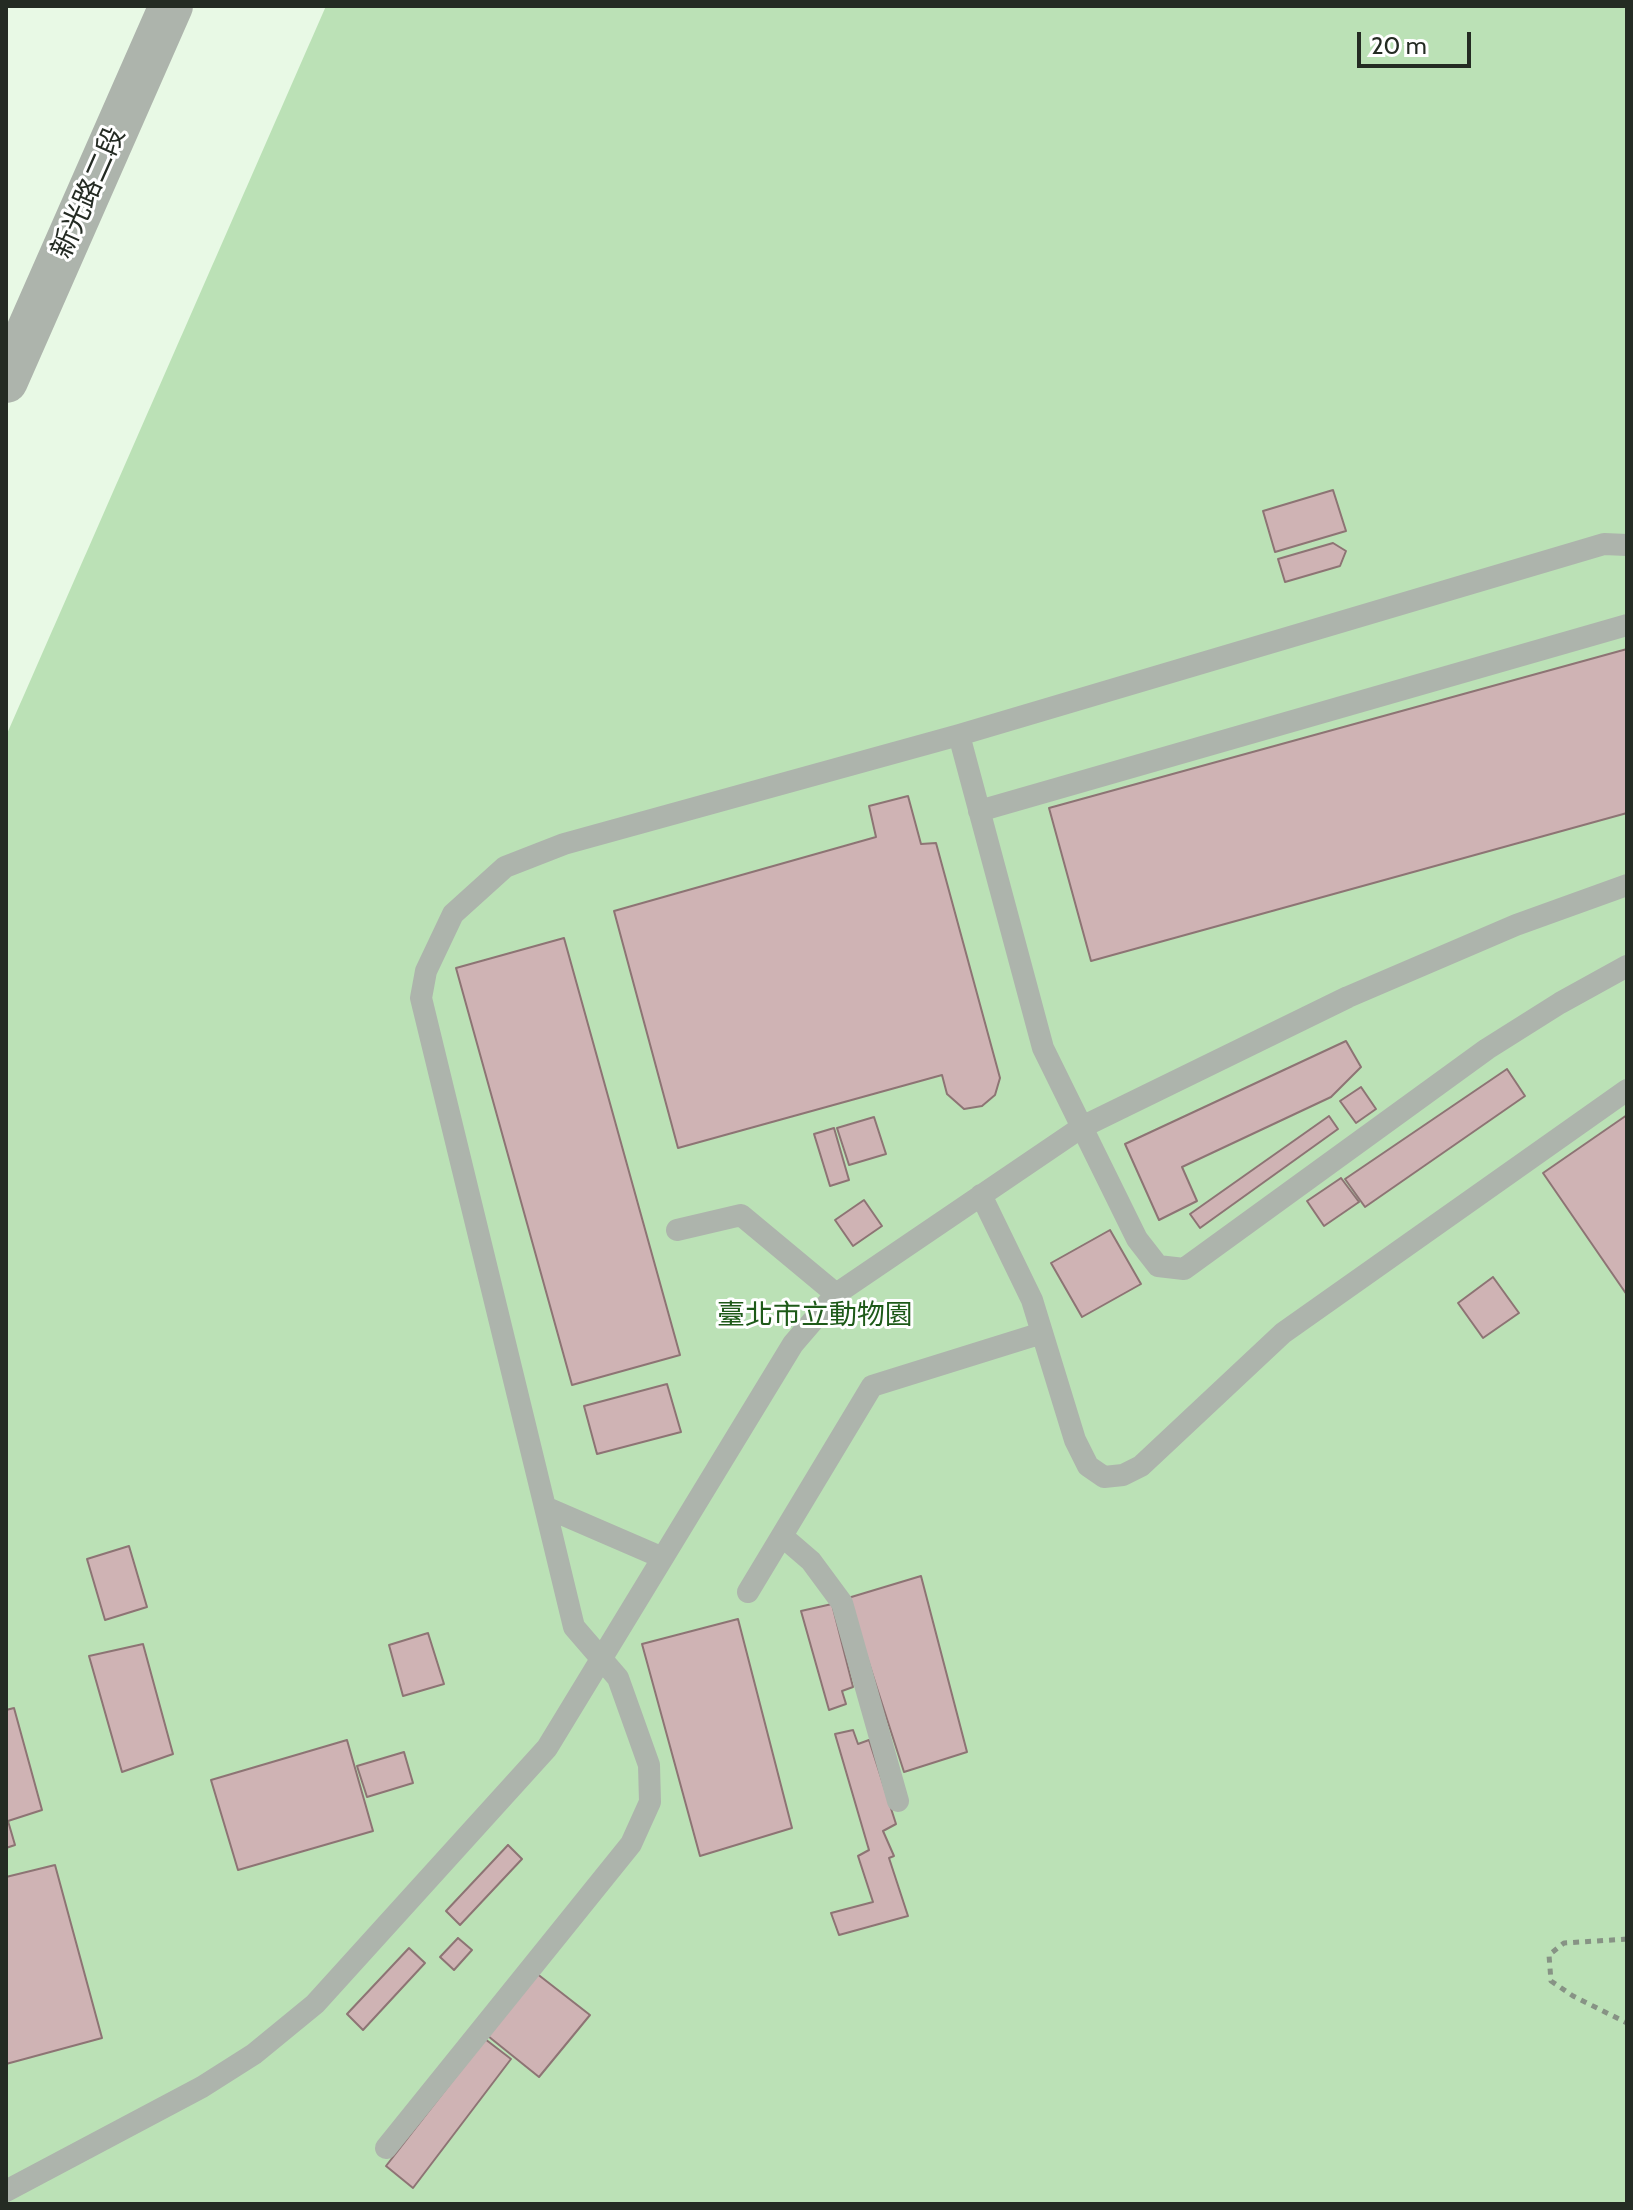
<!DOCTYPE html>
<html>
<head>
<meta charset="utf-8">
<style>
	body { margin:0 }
	#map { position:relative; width:1633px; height:2210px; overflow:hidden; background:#e8f9e5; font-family:Cabin,sans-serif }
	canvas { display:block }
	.frame { position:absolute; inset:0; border:8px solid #242b23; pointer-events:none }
	.scale { position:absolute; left:1357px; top:32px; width:114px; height:36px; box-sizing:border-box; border:4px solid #242b23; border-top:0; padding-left:10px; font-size:24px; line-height:28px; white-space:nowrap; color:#242b23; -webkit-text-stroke:6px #fff; paint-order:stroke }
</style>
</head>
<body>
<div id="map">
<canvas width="1633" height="2210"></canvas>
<div class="frame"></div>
<div class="scale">20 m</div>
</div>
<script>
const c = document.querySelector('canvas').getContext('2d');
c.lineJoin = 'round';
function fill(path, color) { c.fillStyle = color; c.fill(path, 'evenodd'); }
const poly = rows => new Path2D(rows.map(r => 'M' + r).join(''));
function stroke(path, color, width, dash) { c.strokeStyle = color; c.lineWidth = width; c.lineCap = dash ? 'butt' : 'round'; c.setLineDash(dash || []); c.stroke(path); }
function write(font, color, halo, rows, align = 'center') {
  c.font = font + ' Cabin,"Noto Sans TC",sans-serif'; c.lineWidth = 6; c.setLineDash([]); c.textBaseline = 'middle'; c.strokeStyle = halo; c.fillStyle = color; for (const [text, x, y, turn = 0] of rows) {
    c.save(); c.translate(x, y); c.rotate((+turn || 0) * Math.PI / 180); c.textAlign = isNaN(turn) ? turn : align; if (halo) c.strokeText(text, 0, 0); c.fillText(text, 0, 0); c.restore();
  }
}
fill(poly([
	[326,6,1627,6,1627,2204,6,2204,6,736]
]), '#bbe1b6');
const building = poly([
	[1333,490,1346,531,1275,552,1263,511,1333,490],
	[1333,543,1346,551,1340,566,1285,582,1278,559,1333,543],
	[1627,649,1627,813,1091,961,1049,808,1627,649],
	[908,796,921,844,936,843,1000,1078,995,1095,982,1106,964,1109,947,1094,942,1075,678,1148,614,911,876,837,869,806,908,796],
	[564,938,680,1355,572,1385,456,968,564,938],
	[1346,1041,1361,1067,1331,1097,1182,1167,1197,1201,1159,1220,1125,1144,1346,1041],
	[1507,1069,1525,1096,1365,1207,1345,1179,1507,1069],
	[1361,1087,1376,1109,1356,1123,1340,1101,1361,1087],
	[1627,1115,1627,1295,1543,1173,1627,1115],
	[1329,1116,1338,1129,1200,1228,1190,1214,1329,1116],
	[874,1117,886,1154,849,1165,837,1128,874,1117],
	[834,1128,849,1180,830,1186,814,1134,834,1128],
	[1341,1178,1359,1202,1324,1226,1307,1201,1341,1178],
	[864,1200,882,1226,853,1246,835,1220,864,1200],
	[1110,1230,1141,1284,1082,1317,1051,1263,1110,1230],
	[1493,1277,1519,1313,1483,1338,1458,1303,1493,1277],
	[667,1384,681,1432,597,1454,584,1406,667,1384],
	[129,1546,147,1607,105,1620,87,1559,129,1546],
	[921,1576,967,1752,904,1772,848,1598,921,1576],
	[832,1604,853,1687,842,1691,846,1704,829,1710,801,1611,832,1604],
	[738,1619,792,1828,700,1856,642,1644,738,1619],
	[428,1633,444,1684,403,1696,389,1645,428,1633],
	[143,1644,173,1754,122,1772,89,1656,143,1644],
	[14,1708,42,1810,8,1821,15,1845,6,1848,6,1710,14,1708],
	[853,1730,858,1744,869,1740,896,1824,883,1831,894,1856,889,1858,908,1916,839,1935,831,1913,873,1902,858,1856,869,1850,835,1734,853,1730],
	[347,1740,373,1831,238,1870,211,1780,347,1740],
	[404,1752,413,1783,367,1797,357,1766,404,1752],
	[508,1845,522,1859,460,1925,446,1911,508,1845],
	[55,1865,102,2038,6,2064,6,1877,55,1865],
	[458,1938,472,1950,454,1970,440,1957,458,1938],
	[409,1948,425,1963,363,2030,347,2014,409,1948],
	[536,1973,590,2015,539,2077,488,2036,536,1973],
	[485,2039,511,2059,413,2188,386,2166,485,2039]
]);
fill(building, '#cfb3b4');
stroke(building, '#8d7474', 2);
stroke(poly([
	[1627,1939,1564,1943,1549,1955,1551,1981,1573,1996,1627,2023]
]), '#879385', 5, [6, 6]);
stroke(poly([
	[959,735,1043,1048,1137,1239,1158,1266,1184,1269,1487,1049,1560,1003,1627,966],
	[979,811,1627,625],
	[981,1195,1032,1300,1075,1440,1088,1466,1104,1477,1123,1475,1141,1466,1283,1333,1627,1090],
	[677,1230,741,1215,836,1294],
	[782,1536,811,1561,842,1603,898,1801],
	[663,1558,545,1507,421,998,426,971,453,914,505,867,564,844,959,735,1604,544,1627,545],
	[748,1592,872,1386,1042,1333],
	[386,2148,631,1844,650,1802,649,1765,618,1678,574,1627,545,1507],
	[6,2191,202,2087,254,2054,315,2004,547,1748,793,1344,836,1294,1082,1127,1348,997,1516,925,1627,885]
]), '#adb4ac', 22);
stroke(poly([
	[6,381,171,6]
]), '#adb4ac', 44);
write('28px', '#242b23', '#fff', [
	["新光路二段",89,193,-66]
]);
write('28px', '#1e5a19', '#fff', [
	["臺北市立動物園",815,1316]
]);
</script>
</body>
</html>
